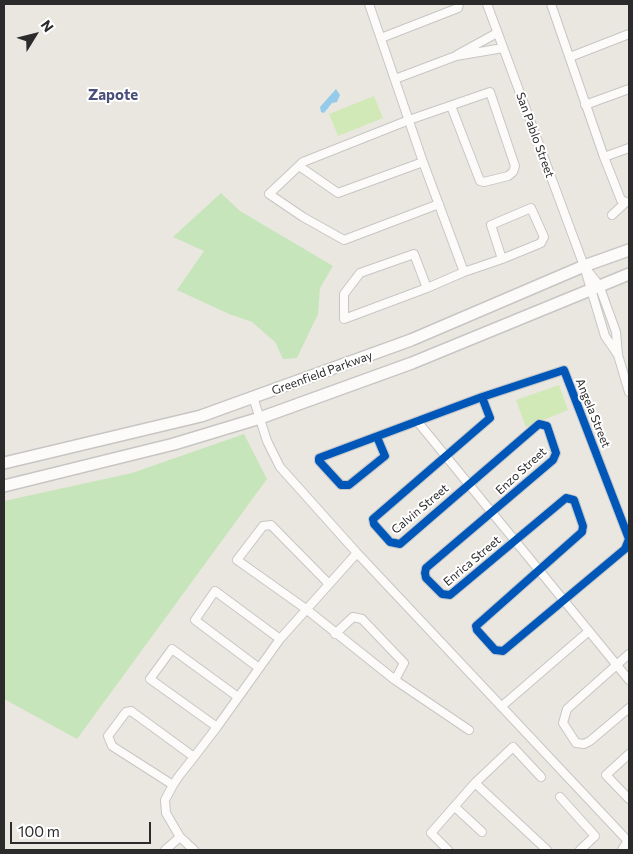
<!DOCTYPE html>
<html>
<head>
<meta charset="utf-8">
<style>
	body { margin:0 }
	#map { position:relative; width:633px; height:854px; overflow:hidden; background:#eae7e0; font-family:Commissioner,sans-serif }
	canvas { display:block }
	.frame { position:absolute; inset:0; border:5px solid #2b2b2b; pointer-events:none }
	.north { position:absolute; left:10px; top:10px; width:50px; height:50px; -webkit-text-stroke:4px #fff; paint-order:stroke; rotate:54deg; font-size:14px; font-weight:700; line-height:20px; text-align:center; color:#2b2b2b }
	.north::after { content:''; display:block; margin:auto; width:18px; height:22px; background:#2b2b2b; clip-path:polygon(50% 0,100% 100%,50% 72%,0 100%) }
	.scale { position:absolute; left:10px; top:822px; width:141px; height:22px; box-sizing:border-box; border:2px solid #2b2b2b; border-top:0; padding-left:6px; font-size:15px; line-height:18px; white-space:nowrap; color:#2b2b2b; -webkit-text-stroke:4px #fff; paint-order:stroke }
</style>
</head>
<body>
<div id="map">
<canvas width="633" height="854"></canvas>
<div class="frame"></div>
<div class="north">N</div>
<div class="scale">100 m</div>
</div>
<script>
const c = document.querySelector('canvas').getContext('2d');
c.lineJoin = 'round';
function fill(path, color) { c.fillStyle = color; c.fill(path, 'evenodd'); }
const poly = rows => new Path2D(rows.map(r => 'M' + r).join(''));
function stroke(path, color, width, dash) { c.strokeStyle = color; c.lineWidth = width; c.lineCap = dash ? 'butt' : 'round'; c.setLineDash(dash || []); c.stroke(path); }
function write(font, color, halo, rows, align = 'center') {
  c.font = font + ' Commissioner,sans-serif'; c.lineWidth = 4; c.setLineDash([]); c.textBaseline = 'middle'; c.strokeStyle = halo; c.fillStyle = color; for (const [text, x, y, turn = 0] of rows) {
    c.save(); c.translate(x, y); c.rotate((+turn || 0) * Math.PI / 180); c.textAlign = isNaN(turn) ? turn : align; if (halo) c.strokeText(text, 0, 0); c.fillText(text, 0, 0); c.restore();
  }
}
fill(poly([
	[221,193,240,211,333,266,320,288,318,314,297,358,283,359,275,342,252,322,229,314,177,290,204,251,173,237],
	[244,434,267,479,77,739,4,699,4,501,132,473]
]), '#c7e5ba');
fill(poly([
	[374,96,383,118,338,136,329,114],
	[559,385,568,410,526,427,516,400]
]), '#d1e9b7');
fill(poly([
	[336,89,340,95,337,102,332,103,324,113,321,112,320,107]
]), '#95cbea');
const street = poly([
	[369,4,423,162,464,272],
	[487,4,584,266,605,336,618,355],
	[551,4,604,157,621,200,626,202,612,215],
	[381,38,458,8,459,4],
	[457,55,497,33],
	[570,57,629,34],
	[395,79,456,56,503,48],
	[585,105,629,89],
	[604,157,629,148],
	[299,166,338,193,423,162],
	[439,204,344,240,303,217,269,194,303,162,409,120,490,92,515,166,513,172,508,176,484,182,480,181,451,106],
	[587,270,599,285,616,332,618,355,629,392],
	[427,288,414,254,360,273,344,294,344,319,427,288,464,272,502,259,541,243,544,237,531,208,491,225,502,259],
	[253,397,267,441,280,467,357,553,627,840],
	[417,421,629,680],
	[377,437,385,456,349,485,341,485,319,461,319,458,482,397,564,370,629,539,625,549,503,651,495,650,477,630,476,626,582,532,583,526,574,500,566,498,450,595,442,594,426,578,425,573,426,568,553,460,556,453,547,426,539,424,400,544,390,542,374,524,373,519,490,418,482,397],
	[329,584,271,525,263,526,237,560,306,609,395,680,469,730],
	[335,634,353,617,362,619,404,663,395,680],
	[629,654,567,709,563,723,576,743,584,744,590,741,629,708],
	[259,668,195,620,215,591,280,639],
	[502,706,589,631],
	[217,727,150,679,172,649,238,697],
	[629,754,606,775,629,799],
	[194,757,131,711,126,712,108,736,112,746,173,785,179,776,194,757,217,727,280,639,357,553],
	[475,783,547,850],
	[173,785,165,800,166,813,180,837,194,850],
	[560,797,595,836,580,850],
	[455,807,482,832],
	[165,850,180,837],
	[448,850,431,833,475,783,513,747,541,777],
	[622,850,629,839]
]);
const secondary = poly([
	[4,463,201,416,411,340,584,266,629,250],
	[4,486,174,444,260,418,412,363,629,274]
]);
stroke(street, '#c7c6c5', 10);
stroke(secondary, '#c7c6c5', 14);
stroke(street, '#fcfbfa', 8);
stroke(secondary, '#fcfbfa', 11);
stroke(poly([
	[377,437,385,456,349,485,341,485,319,461,319,458,482,397,564,370,629,539,625,549,503,651,495,650,477,630,476,626,582,532,583,526,574,500,566,498,450,595,442,594,426,578,425,573,426,568,553,460,556,453,547,426,539,424,400,544,390,542,374,524,373,519,490,418,482,397]
]), '#0057b8', 8);
write('12px', '#2b2b2b', '#fff', [
	["San Pablo Street",535,135,70],
	["Greenfield Parkway",322,373,-20],
	["Angela Street",593,413,68],
	["Enzo Street",521,471,-42],
	["Calvin Street",420,509,-40],
	["Enrica Street",472,561,-40]
]);
write('bold 15px', '#4b4f7b', '#fff', [
	["Zapote",113,95]
]);
</script>
</body>
</html>
